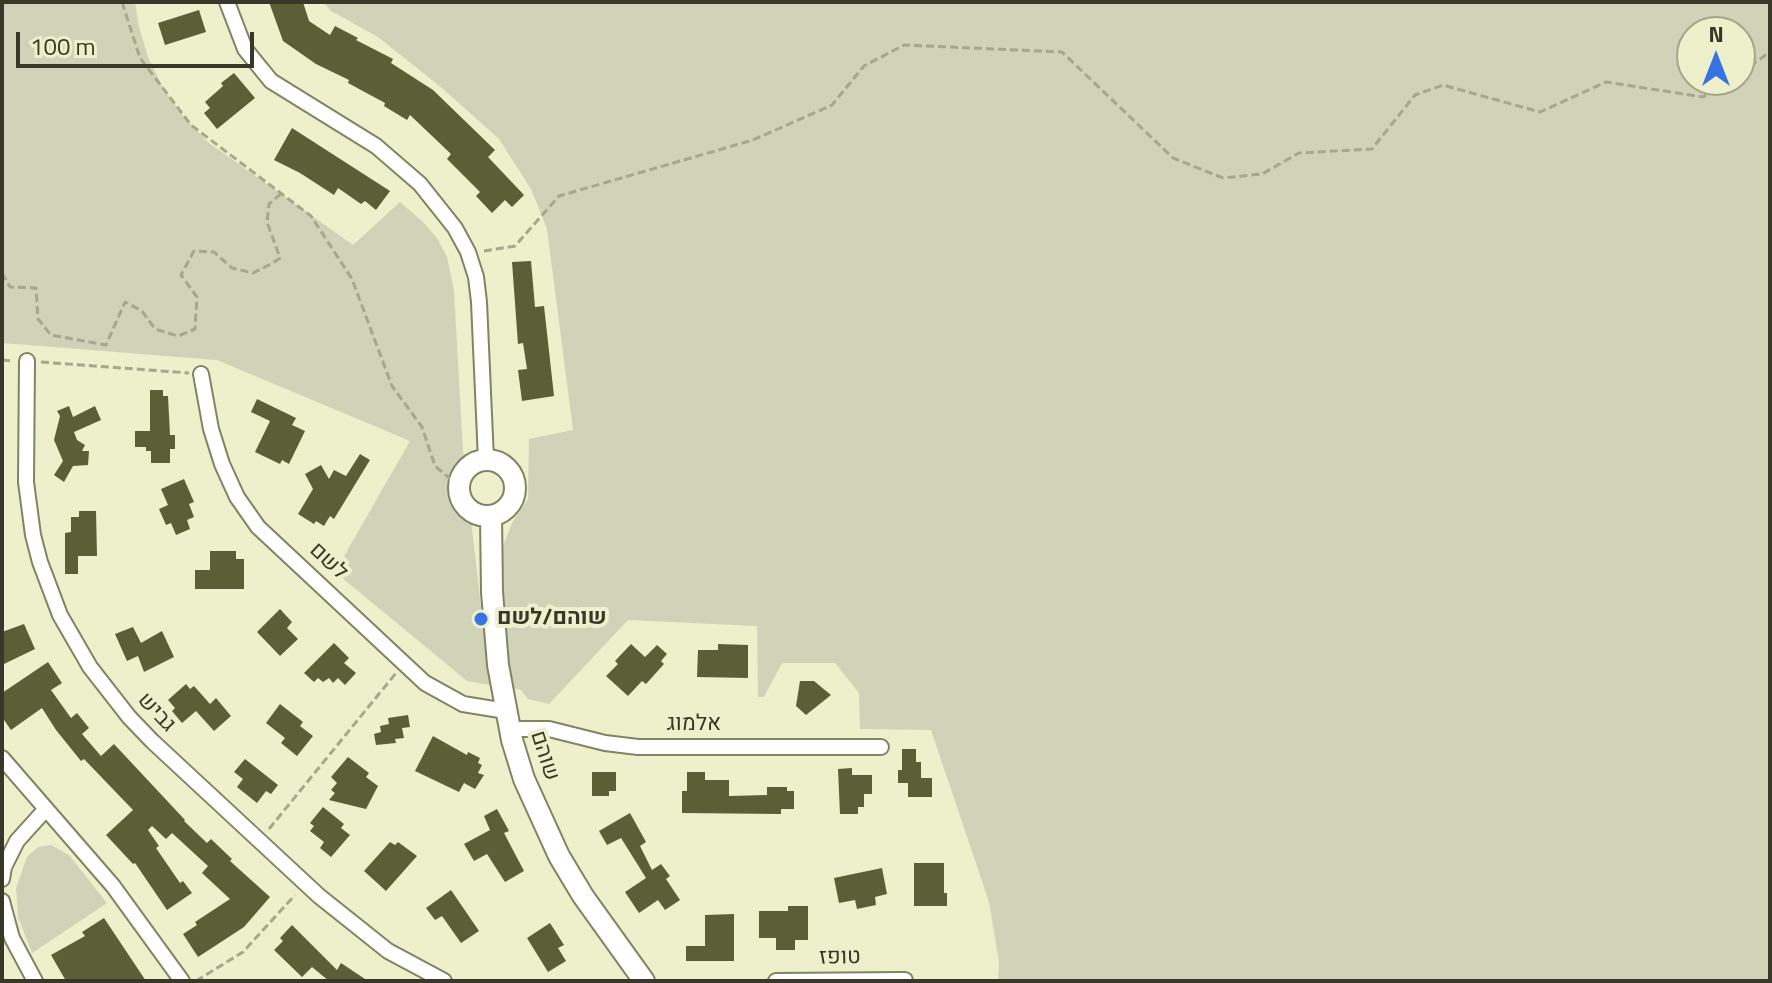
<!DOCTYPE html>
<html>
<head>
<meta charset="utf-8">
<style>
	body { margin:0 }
	#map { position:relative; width:1772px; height:983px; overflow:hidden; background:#edf0cb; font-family:"Titillium Web",sans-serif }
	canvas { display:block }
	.frame { position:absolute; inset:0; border:4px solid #373829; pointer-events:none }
	.north { position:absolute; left:1676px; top:16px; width:80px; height:80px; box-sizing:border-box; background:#edf0cb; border:2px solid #a4a68a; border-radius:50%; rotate:0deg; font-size:22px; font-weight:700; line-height:32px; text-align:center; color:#373829 }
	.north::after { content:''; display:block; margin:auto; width:28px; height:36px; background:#3774e2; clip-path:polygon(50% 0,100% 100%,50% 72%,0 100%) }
	.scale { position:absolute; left:16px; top:32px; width:238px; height:36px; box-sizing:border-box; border:4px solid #373829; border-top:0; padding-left:10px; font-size:24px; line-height:28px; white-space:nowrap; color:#373829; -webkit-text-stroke:6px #edf0cb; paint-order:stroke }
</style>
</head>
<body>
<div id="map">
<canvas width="1772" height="983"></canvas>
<div class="frame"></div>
<div class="north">N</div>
<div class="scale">100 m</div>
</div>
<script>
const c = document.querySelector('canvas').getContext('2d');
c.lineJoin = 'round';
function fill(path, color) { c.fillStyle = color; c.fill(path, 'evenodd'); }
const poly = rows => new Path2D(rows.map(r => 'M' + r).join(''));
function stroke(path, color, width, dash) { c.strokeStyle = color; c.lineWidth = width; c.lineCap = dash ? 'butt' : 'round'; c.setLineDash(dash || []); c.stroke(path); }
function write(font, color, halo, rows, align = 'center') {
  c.font = font + ' "Titillium Web",Heebo,sans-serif'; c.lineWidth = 8; c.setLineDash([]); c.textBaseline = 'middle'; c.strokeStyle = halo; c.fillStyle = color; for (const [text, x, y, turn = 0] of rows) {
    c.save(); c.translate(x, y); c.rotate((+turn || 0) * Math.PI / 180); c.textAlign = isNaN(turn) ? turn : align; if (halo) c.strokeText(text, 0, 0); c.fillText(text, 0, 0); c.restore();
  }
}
fill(poly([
	[2,2,135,2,139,27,148,57,163,88,183,116,209,143,353,245,400,202,423,222,437,238,447,257,454,290,463,451,490,685,467,681,335,572,410,441,217,360,2,343],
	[323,2,1770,2,1770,981,998,981,999,962,989,902,931,730,860,729,859,693,835,663,782,663,764,697,758,697,757,626,628,620,549,704,528,699,521,690,508,687,502,549,512,523,528,499,529,439,573,430,547,229,531,189,499,139,442,88,378,37,331,11],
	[1692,32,1740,32,1740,80,1692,80],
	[51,845,69,855,107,903,32,953,18,917,16,888,27,857,38,847]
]), '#d1d3b8');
fill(poly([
	[269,2,303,2,309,21,330,35,335,26,358,38,356,40,393,59,391,63,433,90,495,150,488,157,524,195,512,207,505,200,492,213,476,196,480,192,447,159,451,154,410,115,407,120,384,106,385,103,348,83,349,80,316,64,283,41],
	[199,10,206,32,165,45,158,23],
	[234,73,255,98,217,129,204,113,210,108,205,102,223,86,221,83],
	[292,128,390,191,376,210,365,201,361,204,338,188,334,195,300,173,274,160],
	[531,261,535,307,544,306,554,396,522,401,518,370,527,369,523,343,518,344,512,262],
	[150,390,163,390,163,396,168,396,170,435,175,435,175,449,170,449,170,463,151,463,151,451,146,451,146,447,135,447,135,431,150,431],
	[257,399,296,418,292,425,305,431,289,464,282,460,280,464,255,452,270,421,251,412],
	[69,406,73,417,95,406,101,420,74,432,77,440,85,445,82,451,89,451,88,465,73,466,64,482,54,475,63,461,54,440,60,416,57,411],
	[360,454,370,460,334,519,330,516,324,526,316,521,314,524,298,514,313,489,305,474,321,465,329,479,334,470,346,476],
	[184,479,194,502,189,504,194,517,187,520,190,529,176,535,171,523,166,525,159,509,168,505,161,489],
	[79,511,96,511,97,556,78,556,78,574,65,574,65,533,71,532,71,517,79,517],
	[210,551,236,551,236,559,244,559,244,589,195,589,195,570,210,570],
	[280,609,292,622,287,628,298,639,280,656,257,632],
	[24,624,35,649,2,665,2,632],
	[133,627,141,643,162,631,174,657,144,672,138,656,127,661,115,634],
	[334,643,349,658,344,663,356,673,345,685,338,678,333,683,329,678,323,682,318,678,314,682,304,673],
	[631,644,645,657,657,645,667,654,661,661,664,664,646,684,642,681,628,696,606,676,618,664,615,661],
	[718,644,748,645,748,678,697,677,698,650,718,650],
	[48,662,62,683,51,690,71,718,77,713,89,728,82,734,101,756,114,744,185,820,184,821,207,843,211,839,232,859,230,861,270,897,244,927,198,957,183,934,197,925,195,922,230,899,202,873,208,866,172,833,166,839,152,826,148,830,159,846,156,848,180,883,183,881,192,893,167,910,135,863,133,864,106,835,133,810,84,759,81,761,56,730,42,708,11,730,2,717,2,693],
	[800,681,814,681,831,695,806,715,796,706],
	[186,684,190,689,194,686,210,704,216,698,231,716,214,731,196,711,182,723,172,711,175,708,168,700],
	[280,704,303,722,300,726,313,736,297,756,281,743,285,738,266,723],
	[408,715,410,727,402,728,404,738,395,739,396,743,376,745,374,734,381,732,380,726,389,724,388,718],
	[433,736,467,755,468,752,480,758,478,763,482,765,478,773,484,775,475,789,464,783,459,792,415,771],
	[902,749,916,749,916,762,921,762,921,778,932,778,932,797,908,797,908,783,898,783,898,770,902,770],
	[348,757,369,773,366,777,378,786,366,809,329,800,335,793,331,790,337,783,331,777],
	[245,759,278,785,271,794,266,791,257,803,237,787,243,779,234,772],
	[852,768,852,775,872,775,872,794,864,794,864,807,858,807,858,814,840,814,838,769],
	[592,772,616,772,616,791,609,791,609,796,592,796],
	[687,772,705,772,705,780,729,780,729,796,767,795,767,787,787,787,787,791,794,791,794,809,781,809,781,814,682,813,682,791,687,791],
	[323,807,344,824,341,828,350,835,331,857,320,848,324,842,310,831,314,826,310,823],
	[497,809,509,831,504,833,524,871,505,882,487,854,474,861,464,844,490,830,484,816],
	[630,813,646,842,640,846,652,870,661,864,670,876,666,879,680,900,665,910,658,900,639,913,625,892,646,878,621,838,607,845,599,831],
	[390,842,395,845,398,842,417,856,386,891,364,871],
	[914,863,944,863,944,893,947,893,947,906,914,906],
	[882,868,887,894,875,897,876,905,857,909,855,900,839,903,834,878],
	[451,890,479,931,461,943,442,916,435,920,426,908],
	[788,906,808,906,808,940,795,940,795,950,776,950,776,938,759,938,759,911,788,911],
	[734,914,734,961,686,961,686,946,705,946,705,915],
	[104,918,146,981,66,981,51,955,85,936,82,932],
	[550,923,564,945,558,948,566,961,548,972,527,938],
	[292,925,337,970,341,963,368,981,329,981,312,967,302,977,274,950,283,941,280,938]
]), '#5c5e35');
const street = poly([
	[227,2,245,49,271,81,376,146,420,184,455,228,468,252,476,277,479,302,486,460],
	[27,361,26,482,33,535,40,562,60,615,90,667,129,717,152,741,319,896,388,951,444,981],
	[201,374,211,429,222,464,237,497,258,527,425,683,463,704,506,711],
	[510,729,549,729,605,743,638,747,881,747],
	[2,758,113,886,182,981],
	[2,879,4,867,17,841,45,810],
	[2,901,12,938,35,981],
	[776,981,905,980]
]);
const secondary = poly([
	'459 488a28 28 0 1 1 56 0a28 28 0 1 1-56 0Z',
	[491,516,492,592,498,665,512,740,524,779,559,856,583,896,644,981]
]);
stroke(street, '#818462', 18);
stroke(secondary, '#818462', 24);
stroke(poly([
	[122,2,140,58,191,125,311,216,352,279,392,386,422,427,435,466,459,486],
	[1740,73,1770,52],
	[484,251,515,246,559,196,753,140,832,105,864,66,904,45,1062,52,1173,158,1223,178,1262,174,1299,153,1372,149,1415,95,1443,85,1540,112,1606,82,1703,97,1730,80],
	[2,273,10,287,36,288,38,319,51,335,106,345,125,302,142,311,155,329,178,336,195,329,197,297,181,275,194,251,214,252,232,268,253,273,273,263,280,258,267,222,269,204,282,193],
	[2,360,13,361],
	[41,362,189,373],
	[269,829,396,673],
	[196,981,243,952,295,895]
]), '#a5a88b', 3, [8, 4]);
stroke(street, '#fff', 14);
stroke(secondary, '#fff', 20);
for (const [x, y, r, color] of [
	[481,619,8,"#3774e2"]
]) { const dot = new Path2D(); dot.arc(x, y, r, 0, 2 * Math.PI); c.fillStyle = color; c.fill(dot); stroke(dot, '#edf0cb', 3); }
write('22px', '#373829', '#edf0cb', [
	["לשם",328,562,43],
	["גביש",156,713,47],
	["אלמוג",694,725],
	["שוהם",544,756,72],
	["טופז",840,958,-1]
]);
write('bold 22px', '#373829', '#edf0cb', [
	["שוהם/לשם",497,619]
], 'left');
</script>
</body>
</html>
